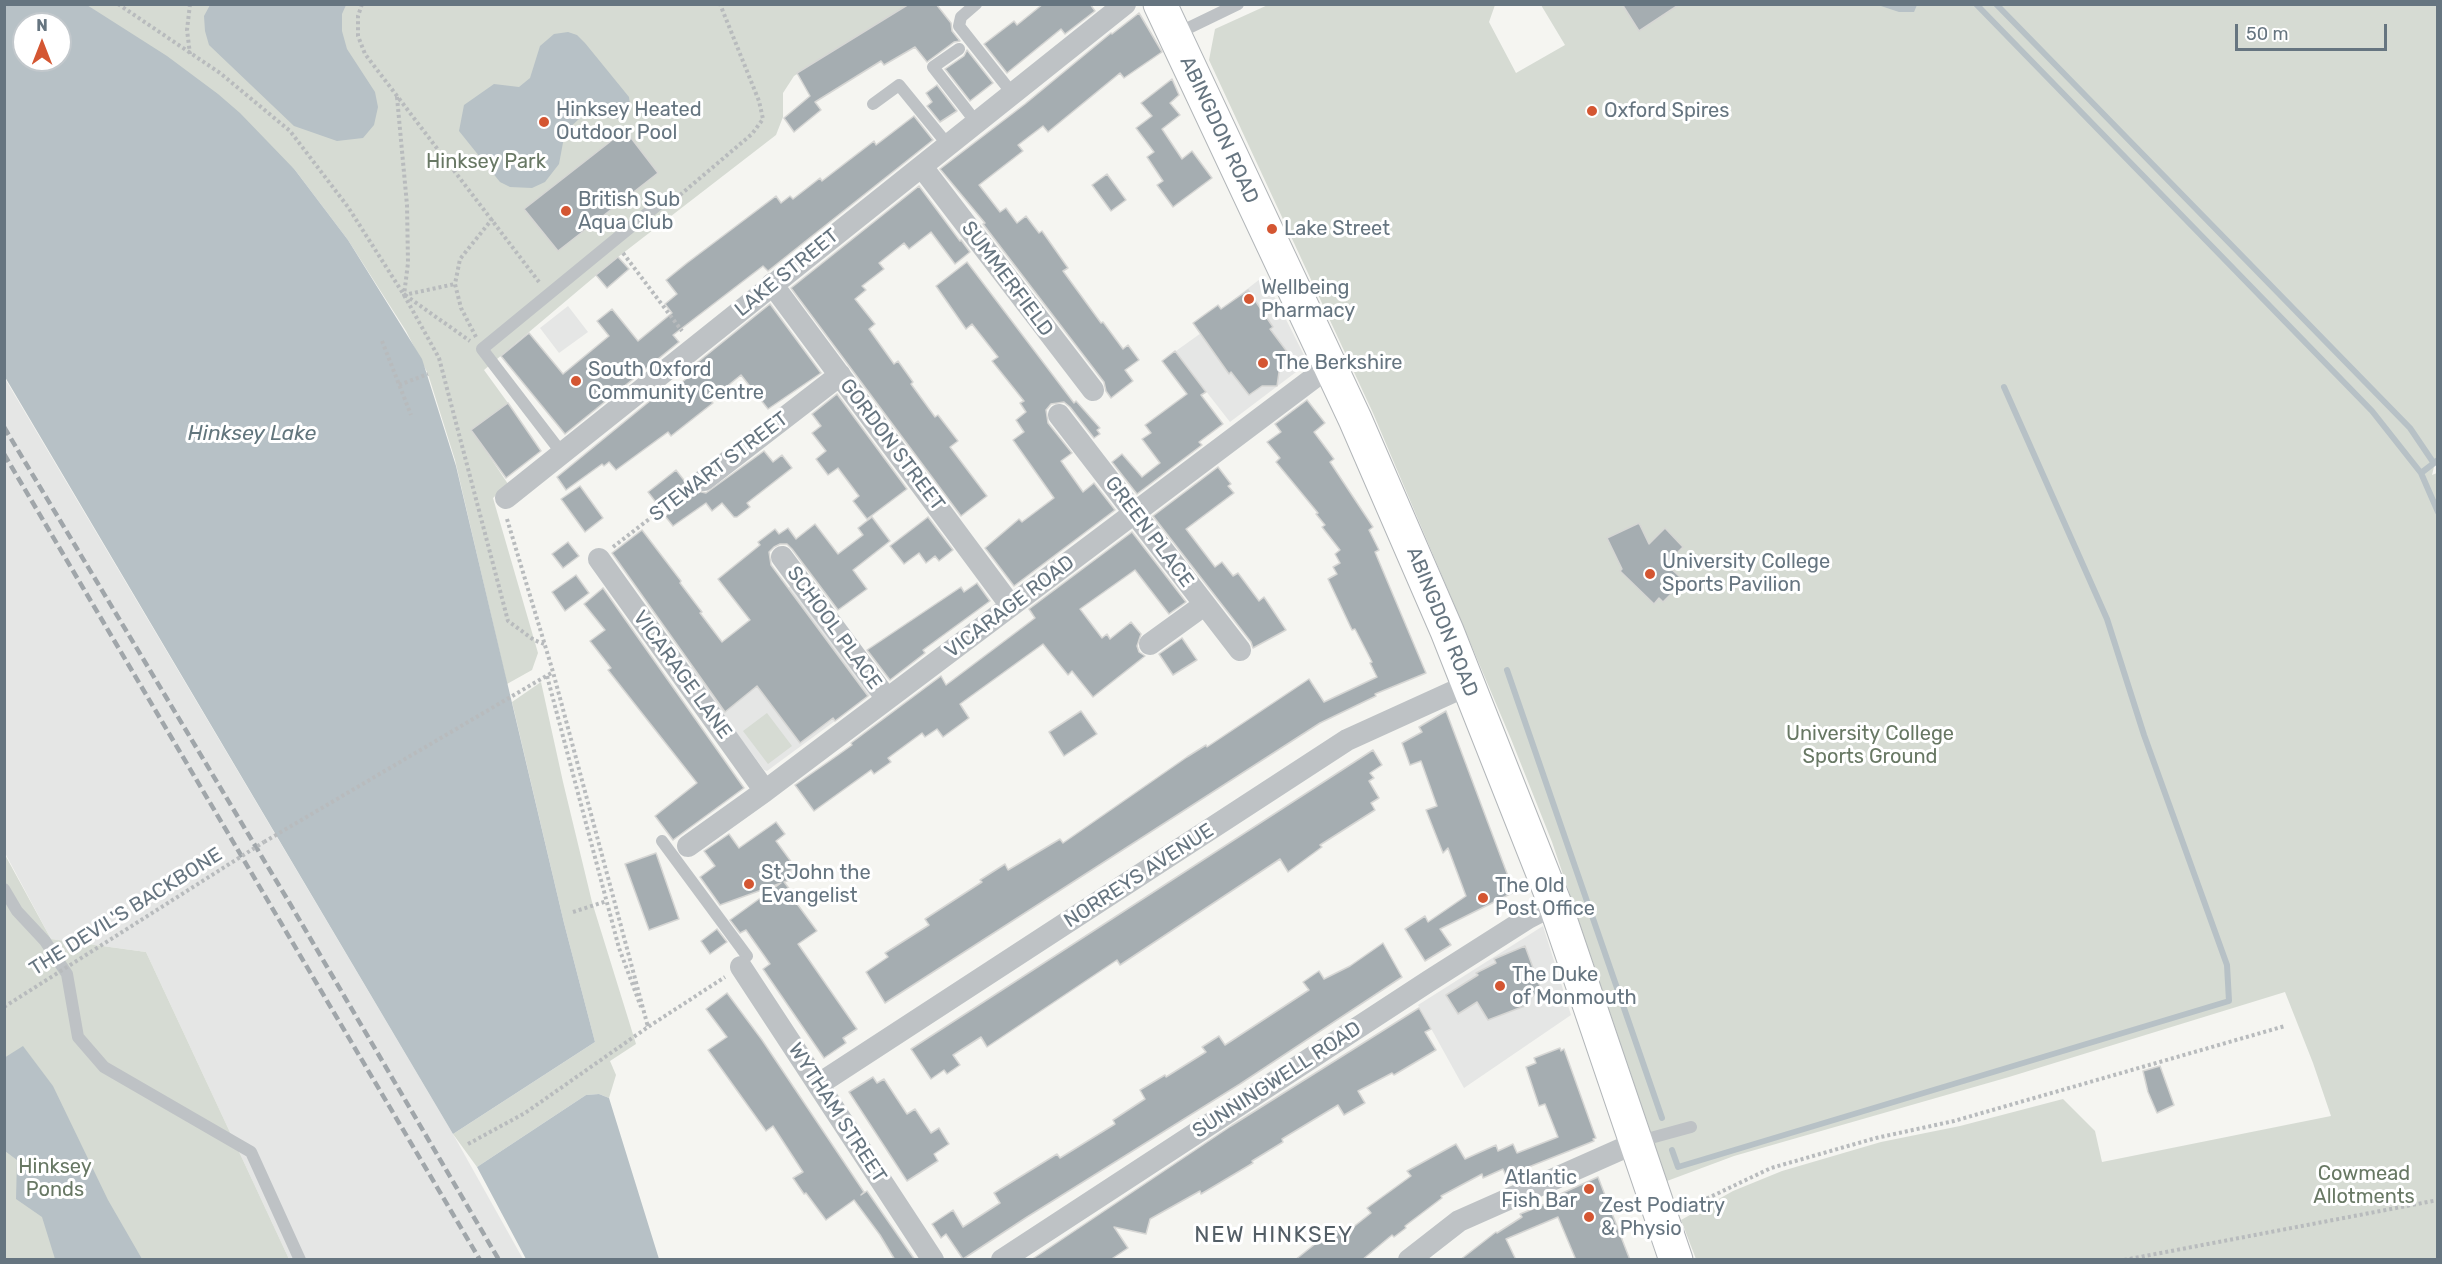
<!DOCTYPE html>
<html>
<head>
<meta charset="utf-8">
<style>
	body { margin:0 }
	#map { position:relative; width:2442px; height:1264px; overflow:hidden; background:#f5f5f1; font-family:Rubik,sans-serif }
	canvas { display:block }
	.frame { position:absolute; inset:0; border:6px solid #667580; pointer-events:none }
	.north { position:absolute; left:12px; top:12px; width:60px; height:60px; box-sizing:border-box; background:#fff; border:2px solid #c2c8cc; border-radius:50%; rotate:0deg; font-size:16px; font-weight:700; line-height:24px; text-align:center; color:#667580 }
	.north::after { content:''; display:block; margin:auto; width:21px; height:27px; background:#d45632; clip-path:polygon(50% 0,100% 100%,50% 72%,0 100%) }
	.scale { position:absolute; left:2235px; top:24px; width:152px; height:27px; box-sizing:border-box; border:3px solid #667580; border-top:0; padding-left:8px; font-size:18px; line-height:21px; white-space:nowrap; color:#667580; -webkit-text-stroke:4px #fff; paint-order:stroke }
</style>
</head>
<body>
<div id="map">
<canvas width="2442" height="1264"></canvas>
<div class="frame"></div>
<div class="north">N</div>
<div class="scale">50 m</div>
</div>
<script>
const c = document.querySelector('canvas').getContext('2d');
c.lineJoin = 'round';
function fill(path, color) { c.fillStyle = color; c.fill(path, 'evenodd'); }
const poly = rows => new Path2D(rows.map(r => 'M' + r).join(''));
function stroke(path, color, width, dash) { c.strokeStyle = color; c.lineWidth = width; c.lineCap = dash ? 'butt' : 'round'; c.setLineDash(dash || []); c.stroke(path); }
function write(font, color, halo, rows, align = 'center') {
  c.font = font + ' Rubik,sans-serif'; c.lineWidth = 6; c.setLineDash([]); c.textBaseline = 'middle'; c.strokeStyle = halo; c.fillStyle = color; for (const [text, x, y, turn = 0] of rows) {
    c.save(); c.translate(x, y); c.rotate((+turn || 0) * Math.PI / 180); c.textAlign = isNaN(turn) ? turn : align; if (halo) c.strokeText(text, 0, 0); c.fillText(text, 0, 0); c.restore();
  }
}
fill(poly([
	[1264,276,1307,361,1304,366,1230,422,1198,381,1185,391,1162,361,1229,313,1225,306],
	[568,306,588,332,559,353,540,328],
	[4,377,453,1134,523,1259,289,1259,146,952,51,939,5,853],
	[793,584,873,693,767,771,764,770,689,669],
	[1543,926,1571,1015,1464,1088,1418,1005]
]), '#e5e6e5');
fill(poly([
	[1270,4,1495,5,1489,22,1516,73,1565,45,1541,5,1622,5,1639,30,1680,4,2437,5,2438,451,2432,475,2437,473,2437,1259,1696,1259,1681,1220,1733,1191,1782,1171,1881,1142,1960,1126,2063,1099,2095,1131,2102,1162,2331,1116,2313,1063,2285,992,2009,1077,1734,1156,1667,1181,1552,842,1511,739,1373,413,1209,60,1215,29],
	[87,5,909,5,794,76,783,93,783,117,776,135,618,257,484,370,508,403,472,430,508,484,493,498,538,653,532,670,507,684,455,460,428,374,406,331,348,240,295,170],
	[541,682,563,782,592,902,636,1044,610,1061,616,1075,609,1098,599,1094,586,1095,477,1167,453,1134,595,1042,564,923,512,702],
	[767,713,792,746,768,764,743,731],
	[4,853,51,939,146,952,289,1259,5,1259]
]), '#d6dbd3');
fill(poly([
	[4,5,87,5,167,56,218,94,240,113,295,170,348,240,422,359,456,466,564,923,595,1042,453,1134,5,377],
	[24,24,60,24,60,60,24,60],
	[210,5,346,5,342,14,342,31,347,49,375,92,378,107,374,125,363,138,337,141,294,126,209,45,205,31,204,16],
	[1878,5,1917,5,1914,12,1899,12],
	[568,32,577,35,585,43,629,97,630,104,627,113,618,119,592,116,581,117,565,132,559,164,545,182,532,188,510,187,500,182,459,131,464,105,494,84,519,87,530,78,540,46,554,34],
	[23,1046,53,1086,108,1200,142,1259,55,1259,42,1217,16,1199,17,1160,5,1151,4,1058],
	[599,1094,609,1098,659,1259,526,1259,477,1167,586,1095]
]), '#b7c1c6');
stroke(poly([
	[1976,4,2372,411,2421,473,2438,512],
	[1996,4,2410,428,2433,462],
	[2421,473,2438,460],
	[1507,670,1662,1118],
	[1672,1150,1678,1167,2229,1001,2227,965,2144,735,2107,619,2004,387]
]), '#b7c1c6', 6);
const building = poly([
	[909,4,936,4,951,23,952,31,960,41,954,42,927,62,915,47,884,65,881,61,815,102,821,110,794,132,784,118,810,96,797,73,909,4],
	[1043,4,1090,4,1095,11,1065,34,1061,29,1007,73,984,44,1014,21,1017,25,1043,4],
	[1622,4,1680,4,1639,31,1622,4],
	[1139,13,1162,52,1124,78,1120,73,1048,132,1043,126,1018,145,1023,151,979,185,1000,212,1006,208,1017,223,1026,216,1039,233,1042,231,1068,268,1063,271,1101,323,1103,322,1123,349,1128,345,1139,360,1125,370,1133,381,1111,398,1106,391,1104,382,983,224,985,223,940,169,1025,104,1111,33,1112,34,1139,13],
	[967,50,993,83,970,101,945,69,964,56,967,50],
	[1172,79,1179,95,1170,103,1180,115,1162,129,1182,159,1192,151,1212,178,1173,207,1157,185,1163,181,1147,157,1154,152,1136,128,1152,116,1141,103,1172,79],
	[937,85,957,111,940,122,927,106,932,102,926,93,937,85],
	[914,116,933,140,768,271,763,266,673,335,679,342,565,434,501,356,529,333,563,374,609,336,597,321,612,309,638,341,672,313,665,304,677,294,666,280,687,263,776,196,781,203,790,196,793,199,820,178,822,181,874,141,876,145,914,116],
	[625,130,658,173,558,251,524,209,625,130],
	[1107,174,1126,200,1111,211,1092,185,1107,174],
	[919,186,960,241,961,240,970,252,955,264,931,232,909,249,904,243,879,263,884,269,862,286,866,290,855,299,875,324,869,329,894,364,898,361,913,382,911,384,935,417,938,415,958,441,950,447,987,496,961,516,791,288,919,186],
	[618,257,629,269,607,288,596,275,618,257],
	[967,262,1074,403,1076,401,1100,428,1097,430,1100,434,1094,438,1070,407,1064,402,1051,404,1046,410,1048,423,1072,453,1061,461,1083,492,1094,483,1115,510,1014,586,985,548,1019,519,1022,522,1054,498,1013,440,1024,432,1016,420,1026,412,1020,403,1024,401,992,361,998,357,972,324,966,329,936,286,967,262],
	[1248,290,1273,327,1270,329,1294,361,1279,372,1277,386,1262,386,1249,395,1231,372,1229,374,1193,323,1218,305,1221,309,1248,290],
	[770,304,821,373,768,409,741,375,710,400,713,403,671,436,668,432,616,470,609,462,604,466,602,464,566,490,557,477,662,391,666,395,697,370,693,366,770,304],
	[1175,351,1206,392,1201,395,1223,424,1199,442,1202,445,1137,494,1112,462,1122,454,1142,477,1160,463,1142,439,1151,433,1145,425,1187,394,1162,361,1175,351],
	[837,394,907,489,867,519,853,501,859,496,838,468,828,475,816,459,826,451,812,433,821,426,812,414,837,394],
	[1307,400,1325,423,1314,432,1334,459,1330,462,1373,527,1369,530,1379,550,1375,552,1426,673,1375,694,1376,696,1320,723,885,1003,866,972,888,957,885,953,929,925,925,919,982,882,980,880,1005,864,1008,870,1060,839,1063,843,1187,757,1206,745,1207,747,1309,679,1324,702,1377,677,1370,663,1372,662,1355,629,1352,630,1328,579,1337,574,1333,567,1340,563,1335,554,1340,550,1322,527,1325,525,1316,514,1318,513,1276,462,1280,458,1267,442,1281,432,1275,424,1307,400],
	[508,403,541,451,506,478,471,430,508,403],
	[764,451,773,462,782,455,792,468,747,503,750,507,737,517,734,517,722,503,712,511,706,503,673,526,665,516,678,506,670,495,658,505,648,492,676,470,694,493,697,491,706,493,764,451],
	[1218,467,1231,484,1228,486,1234,493,1186,529,1215,567,1222,562,1233,576,1238,573,1259,601,1264,597,1286,630,1253,648,1251,642,1153,516,1218,467],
	[580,486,603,518,585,532,561,499,580,486],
	[872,517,890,541,853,570,867,589,838,610,792,549,787,544,780,544,774,547,769,552,771,565,868,696,835,721,833,718,800,743,757,686,725,712,612,553,642,530,681,581,680,583,702,612,700,613,722,642,750,620,718,579,760,545,758,542,775,529,779,534,788,528,796,539,815,524,838,554,863,535,858,528,872,517],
	[928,517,953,550,939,561,935,556,926,563,919,553,904,564,890,546,928,517],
	[1639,523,1649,544,1665,528,1683,547,1666,564,1680,577,1675,582,1679,586,1663,602,1659,598,1654,604,1620,571,1622,569,1607,538,1639,523],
	[1132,532,1186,602,1169,614,1135,570,1080,609,1102,638,1107,634,1110,639,1131,622,1141,634,1137,646,1139,652,1145,656,1093,697,1072,671,1068,675,1043,644,960,704,969,718,943,737,937,729,925,737,922,733,888,758,891,762,874,774,871,770,814,811,795,785,838,755,852,745,851,743,941,676,946,685,1035,618,1029,609,1132,532],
	[568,542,579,556,563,568,552,554,568,542],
	[576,575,589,593,565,611,552,592,576,575],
	[977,583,990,601,923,650,925,653,890,680,867,650,961,587,964,592,977,583],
	[603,588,744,788,673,840,655,816,697,783,608,670,611,668,590,641,605,630,584,604,603,588],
	[1182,638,1197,660,1173,675,1159,654,1182,638],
	[1081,711,1097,734,1064,756,1049,732,1081,711],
	[1446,711,1514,892,1440,929,1451,945,1425,961,1405,929,1425,916,1428,922,1466,896,1448,848,1443,853,1426,810,1437,806,1421,761,1410,765,1402,743,1422,732,1419,727,1446,711],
	[1373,750,1382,765,1370,773,1374,778,1369,781,1379,798,1371,803,1375,810,1320,845,1322,847,1288,872,1280,859,1120,965,1117,960,987,1047,981,1037,953,1055,960,1065,947,1074,944,1070,931,1079,911,1049,1373,750],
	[776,822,785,834,776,841,795,867,790,871,795,878,784,882,794,895,792,897,817,931,798,944,857,1029,843,1038,846,1043,824,1058,763,969,770,964,746,930,740,933,730,920,781,883,720,905,700,877,715,866,704,851,729,834,739,848,776,822],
	[656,853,679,919,649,930,625,864,656,853],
	[717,929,727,942,710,954,701,941,717,929],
	[1383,943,1402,977,1240,1084,1027,1217,963,1259,946,1234,941,1238,932,1224,953,1210,963,1227,1000,1203,994,1193,1057,1154,1060,1158,1115,1124,1113,1120,1145,1099,1140,1090,1165,1075,1166,1077,1206,1052,1202,1047,1219,1036,1225,1045,1309,990,1303,982,1319,971,1324,979,1350,966,1383,943],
	[1525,946,1542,992,1528,998,1530,1004,1488,1020,1477,1002,1458,1014,1446,995,1478,975,1476,973,1496,963,1494,959,1525,946],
	[727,993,762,1040,864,1192,861,1195,867,1191,915,1260,895,1260,880,1235,854,1200,826,1220,806,1193,804,1194,793,1178,803,1172,773,1126,766,1131,708,1050,727,1037,706,1009,727,993],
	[1419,1008,1431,1029,1425,1032,1436,1050,1394,1075,1392,1073,1358,1091,1365,1103,1344,1115,1338,1105,1282,1139,1283,1142,1252,1161,1253,1163,1201,1194,1200,1191,1150,1219,1146,1234,1114,1227,1128,1248,1110,1260,1031,1260,1231,1126,1419,1008],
	[1560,1048,1561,1051,1564,1049,1593,1130,1596,1138,1593,1139,1594,1141,1506,1176,1503,1169,1483,1178,1482,1174,1441,1196,1442,1198,1405,1226,1406,1228,1394,1237,1392,1235,1362,1260,1295,1260,1335,1228,1342,1236,1371,1213,1367,1208,1411,1176,1407,1171,1456,1144,1465,1159,1496,1145,1498,1151,1513,1144,1517,1153,1558,1137,1545,1104,1539,1106,1526,1067,1536,1063,1534,1058,1560,1048],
	[2160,1066,2174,1105,2157,1113,2148,1092,2143,1071,2160,1066],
	[873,1077,877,1083,884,1079,907,1114,915,1109,931,1133,939,1128,949,1144,934,1154,938,1161,907,1181,849,1092,873,1077],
	[1598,1177,1630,1260,1576,1260,1558,1217,1506,1239,1516,1260,1460,1260,1496,1232,1497,1233,1522,1217,1520,1214,1548,1203,1547,1200,1598,1177]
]);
fill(building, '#a5adb1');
stroke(building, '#d6d6d4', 1.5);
const primary = poly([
	[1160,4,1355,419,1447,631,1555,904,1676,1260]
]);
stroke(primary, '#b2b6b9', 35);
stroke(poly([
	[118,4,220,73,290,131,348,207,404,295,439,358,508,621,534,640,544,644],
	[190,4,187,30,190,54],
	[362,4,358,16,358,36,365,54,539,282],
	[397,97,407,205,408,263,404,295,455,284],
	[680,195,752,134,763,119,759,101,720,4],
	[623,253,682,331],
	[405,295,470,341],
	[476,337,461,308,455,284,460,259,493,218],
	[382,341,411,415],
	[399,385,428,374],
	[507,519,553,672,648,1027,725,977],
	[613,547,688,489],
	[547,676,619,948,641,1007],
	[264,842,553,672],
	[573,912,607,901],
	[468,1144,525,1113,648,1027,647,1025],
	[1685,1209,1771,1168,1876,1138,1954,1121,2285,1026],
	[2124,1260,2438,1200]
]), '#b8bbbd', 4, [3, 3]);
stroke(poly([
	[976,4,961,17,959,26,1012,93],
	[1174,35,1238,4],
	[959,49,933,67,976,122],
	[873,104,899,85,948,145],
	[561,452,482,349,666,198],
	[662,841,747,956],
	[4,889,17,911,45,941,67,974,78,1037,104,1067,251,1152,300,1260],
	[1636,1142,1691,1127]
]), '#bec2c5', 12);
stroke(poly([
	[922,167,1093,390],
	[772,284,1011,606],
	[1059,415,1240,650],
	[704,480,840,375],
	[506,498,1125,4],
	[782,557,887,699],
	[599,559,765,791],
	[1150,644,1204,605],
	[688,846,765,791,1315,377,1331,367],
	[741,967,933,1260],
	[819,1084,1347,740,1468,685],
	[1002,1260,1429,981,1528,918,1555,904],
	[1409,1260,1459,1221,1635,1143]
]), '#bec2c5', 22);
stroke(primary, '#fff', 33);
stroke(poly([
	[4,427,289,902,499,1260],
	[4,454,480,1260]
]), '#a0a6aa', 4.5, [9, 4.5]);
stroke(poly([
	[4,1007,264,842]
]), '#b8bbbd', 4, [3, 3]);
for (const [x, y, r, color] of [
	[1592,111,6,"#d45632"],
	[544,122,6,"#d45632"],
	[566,211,6,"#d45632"],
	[1272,229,6,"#d45632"],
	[1249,299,6,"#d45632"],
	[1263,363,6,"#d45632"],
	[576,381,6,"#d45632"],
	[1650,574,6,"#d45632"],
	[749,884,6,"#d45632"],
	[1483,898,6,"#d45632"],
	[1500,986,6,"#d45632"],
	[1589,1189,6,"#d45632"],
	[1589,1217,6,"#d45632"]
]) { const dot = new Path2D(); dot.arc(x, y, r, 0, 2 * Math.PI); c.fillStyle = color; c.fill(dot); stroke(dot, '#fff', 2); }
write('20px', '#667580', '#fff', [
	["Hinksey Heated",556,110],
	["Outdoor Pool",556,133],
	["Oxford Spires",1604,111],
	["British Sub",578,200],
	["Aqua Club",578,223],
	["Lake Street",1284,229],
	["Wellbeing",1261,288],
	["Pharmacy",1261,311],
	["The Berkshire",1275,363],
	["South Oxford",588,370],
	["Community Centre",588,393],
	["University College",1662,562],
	["Sports Pavilion",1662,585],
	["St John the",761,873],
	["Evangelist",761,896],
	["The Old",1495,886],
	["Post Office",1495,909],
	["The Duke",1512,975],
	["of Monmouth",1512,998],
	["Atlantic",1577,1178,"right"],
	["Fish Bar",1577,1201,"right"],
	["Zest Podiatry",1601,1206],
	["& Physio",1601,1229]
], 'left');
write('20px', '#667580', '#fff', [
	["ABINGDON ROAD",1219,130,65],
	["LAKE STREET",787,273,-39],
	["SUMMERFIELD",1007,279,53],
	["GORDON STREET",892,445,53],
	["STEWART STREET",719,467,-37],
	["GREEN PLACE",1149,532,53],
	["VICARAGE ROAD",1010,607,-37],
	["ABINGDON ROAD",1442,622,68],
	["SCHOOL PLACE",834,628,54],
	["VICARAGE LANE",682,675,54],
	["NORREYS AVENUE",1139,876,-33],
	["THE DEVIL'S BACKBONE",126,912,-32],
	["SUNNINGWELL ROAD",1277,1080,-33],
	["WYTHAM STREET",837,1113,57]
]);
write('20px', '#687864', '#fff', [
	["Hinksey Park",486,162],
	["University College",1870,734],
	["Sports Ground",1870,757],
	["Hinksey",55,1167],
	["Ponds",55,1190],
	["Cowmead",2364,1174],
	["Allotments",2364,1197]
]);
write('italic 21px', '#62767d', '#fff', [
	["Hinksey Lake",252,434]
]);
c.letterSpacing = '1.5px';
write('22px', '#535e66', '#fff', [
	["NEW HINKSEY",1274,1236]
]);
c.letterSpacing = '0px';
</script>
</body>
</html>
